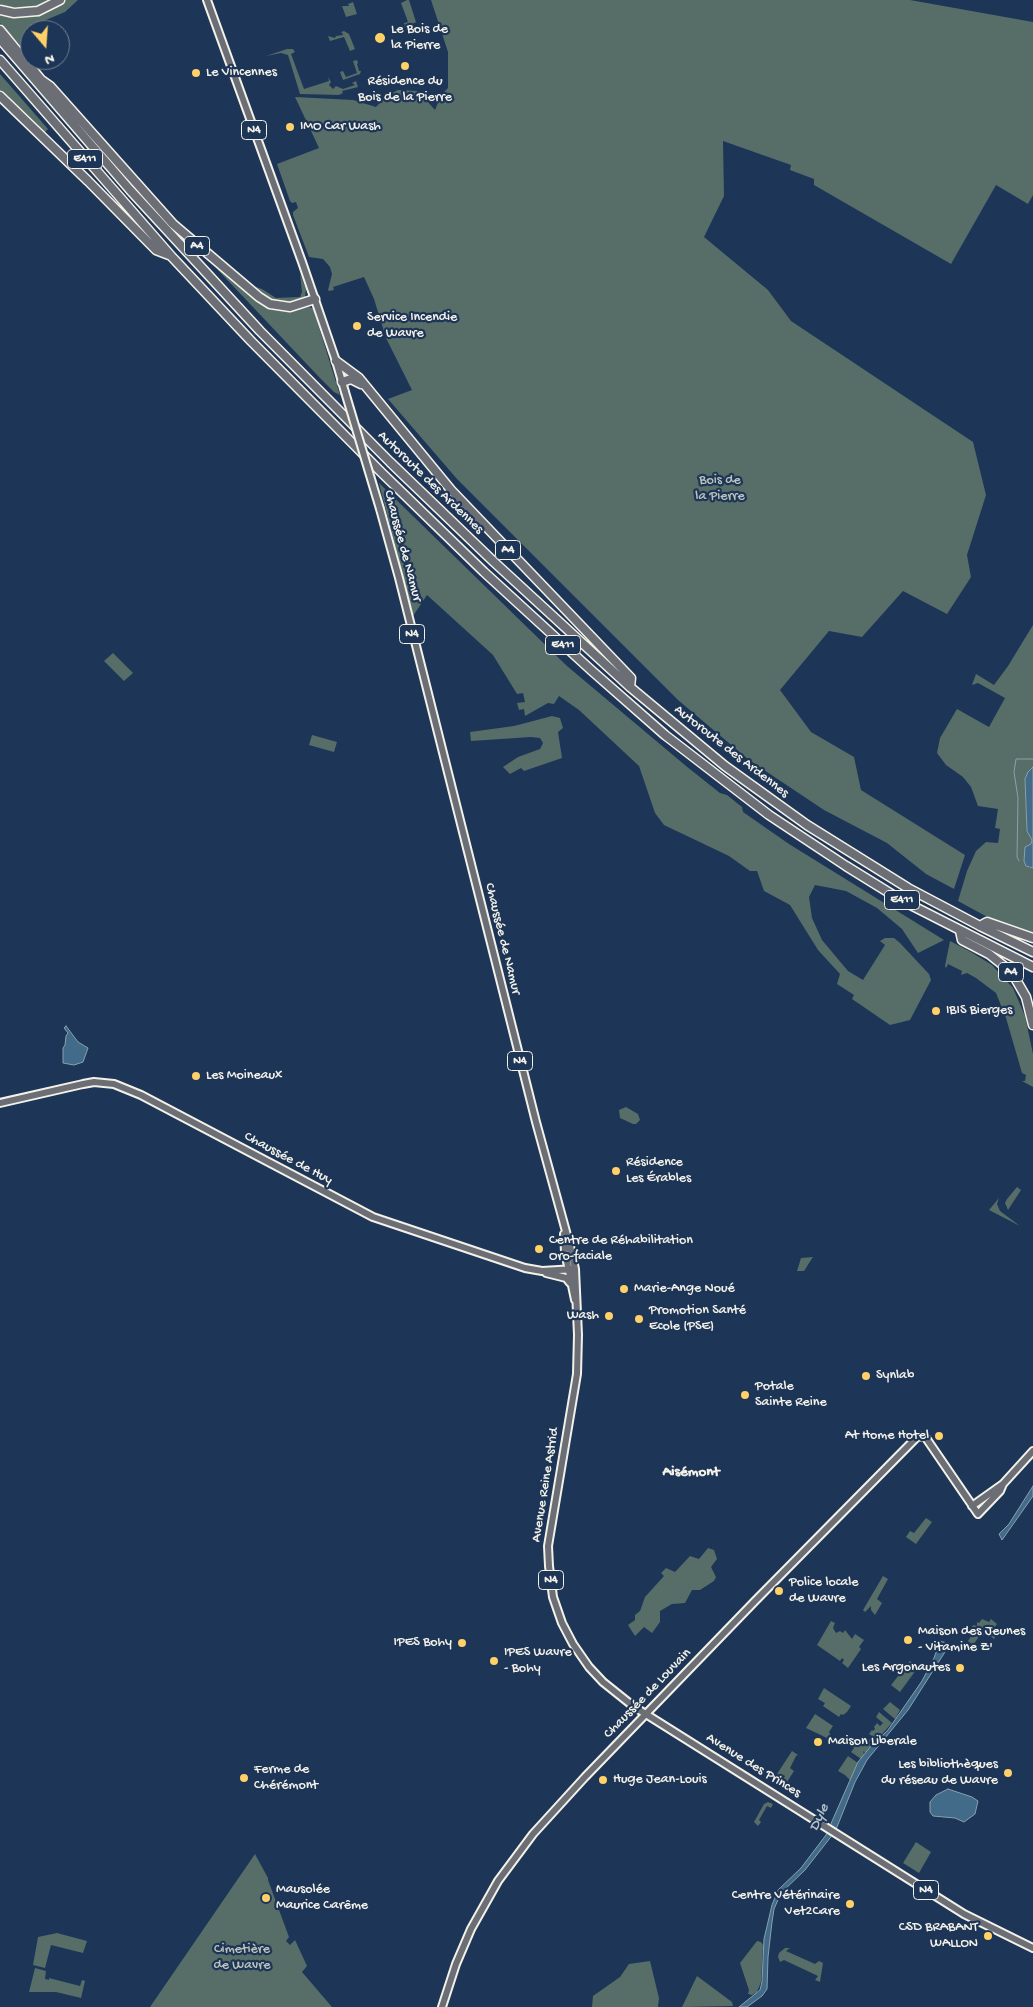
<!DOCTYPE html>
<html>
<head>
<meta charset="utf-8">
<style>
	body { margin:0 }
	#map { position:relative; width:1033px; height:2007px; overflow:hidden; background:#1d3557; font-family:"Gochi Hand",sans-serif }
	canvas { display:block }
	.north { position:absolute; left:20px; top:20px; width:50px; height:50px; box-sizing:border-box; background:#1d3557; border:1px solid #738091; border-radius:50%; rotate:162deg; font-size:14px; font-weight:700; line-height:20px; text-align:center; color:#f4f1e8 }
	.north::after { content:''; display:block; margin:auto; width:18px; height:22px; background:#ffd166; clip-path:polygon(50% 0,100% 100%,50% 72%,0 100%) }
</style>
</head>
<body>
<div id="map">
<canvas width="1033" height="2007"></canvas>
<div class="north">N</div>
</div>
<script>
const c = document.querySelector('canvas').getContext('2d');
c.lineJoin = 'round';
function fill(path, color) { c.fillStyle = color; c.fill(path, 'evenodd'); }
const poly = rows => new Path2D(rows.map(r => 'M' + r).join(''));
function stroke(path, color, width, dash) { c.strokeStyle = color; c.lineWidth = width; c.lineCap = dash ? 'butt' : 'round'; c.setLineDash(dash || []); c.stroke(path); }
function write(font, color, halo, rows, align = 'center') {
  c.font = font + ' "Gochi Hand",sans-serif'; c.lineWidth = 4.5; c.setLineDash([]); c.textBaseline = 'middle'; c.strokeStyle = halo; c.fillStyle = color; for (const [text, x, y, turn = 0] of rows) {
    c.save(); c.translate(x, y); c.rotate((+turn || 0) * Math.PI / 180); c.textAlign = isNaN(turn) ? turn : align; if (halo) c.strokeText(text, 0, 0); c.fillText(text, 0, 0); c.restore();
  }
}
fill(poly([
	[0,0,52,0,28,9,4,6,0,4],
	[65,0,78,0,65,12,29,27,24,39,30,48,30,56,0,23,0,12,37,15,50,9],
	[407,0,409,0,416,22,396,33,396,29,405,26,404,23,408,22,401,3],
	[431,0,910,0,1033,22,1033,195,1028,204,996,185,951,264,814,185,814,179,790,170,791,165,723,141,724,196,704,237,768,290,791,321,973,442,986,495,967,555,971,577,947,614,903,591,862,637,829,631,780,690,811,732,854,757,861,790,965,855,954,889,926,874,887,843,824,810,749,760,678,700,457,479,388,399,412,390,386,338,374,299,364,277,333,287,334,290,329,291,328,290,332,274,330,267,323,259,309,257,293,215,293,212,298,208,296,202,292,203,290,201,277,164,319,148,295,97,353,100,376,107,385,97,398,90,418,91,435,110,441,95,448,88,448,52],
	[353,2,357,14,346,17,342,6,349,6,348,4],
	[344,31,349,34,355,49,350,51,344,37,330,41,328,36,335,38,336,36,343,35,343,34,341,32],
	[287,49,293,49,295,52,291,54,304,89,329,81,328,77,331,82,329,85,333,89,336,86,343,89,355,85,352,83,356,81,358,87,342,91,343,93,339,95,300,94,288,55,281,53,266,56],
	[357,60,358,63,357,64,359,71,361,71,360,74,343,80,340,72,343,71,346,77,357,73,353,61],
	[0,74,48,129,44,133,0,92],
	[118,158,120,158,165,209,190,233,253,286,262,289,276,298,300,297,302,292,300,274,306,289,305,297,295,304,270,302,188,235],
	[216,268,266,305,289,310,308,307,313,308,340,395,334,392,319,377],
	[379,483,567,666,686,766,720,793,727,795,742,807,743,812,789,844,944,940,918,953,902,929,877,908,846,891,815,885,809,897,812,918,822,940,848,971,863,980,885,945,880,941,885,938,894,938,900,943,929,974,931,980,910,1020,890,1025,852,999,854,995,837,984,840,974,818,950,790,905,764,891,757,871,750,871,729,856,664,825,655,813,639,766,579,710,559,696,554,704,548,703,525,716,524,709,519,710,517,703,525,702,523,693,517,694,493,655,427,595,413,616],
	[1033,625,1033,767,1028,772,1025,780,1027,831,1032,839,1029,868,1033,868,1033,933,993,920,958,901,967,871,976,851,986,842,998,843,1000,829,995,828,998,809,978,806,971,787,963,777,946,765,937,753,940,738,957,709,989,727,1005,698,978,683,972,685,976,674,994,685,1008,666],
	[113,653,133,673,124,681,104,661],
	[552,716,560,718,563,728,558,732,562,758,524,771,521,768,510,774,503,767,518,757,540,749,543,743,540,738,531,737,471,741,470,732,514,726],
	[312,735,337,742,334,752,309,745],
	[950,941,971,952,992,965,1013,988,1025,1016,1033,1054,1033,1087,1022,1081,1025,1081,1026,1075,1022,1073,1006,1018,996,993,976,978,967,973,961,975,962,971,948,964,946,968,945,966],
	[626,1107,638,1114,640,1120,636,1124,633,1124,620,1118,619,1110],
	[1017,1187,1021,1190,1008,1210,1005,1203,1007,1199],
	[999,1198,997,1204,1000,1211,1020,1226,989,1210],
	[813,1257,804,1271,797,1271,801,1258],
	[926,1518,932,1522,916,1544,906,1537,910,1531,914,1533],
	[708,1548,714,1550,717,1559,711,1567,716,1577,714,1581,700,1590,692,1590,685,1603,672,1604,660,1611,660,1622,652,1633,644,1627,635,1636,628,1625,635,1620,635,1615,640,1611,645,1597,664,1576,661,1573,666,1568,675,1572,690,1556,699,1559],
	[883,1576,888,1579,877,1599,882,1603,875,1615,871,1610,871,1606,865,1612,863,1610],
	[982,1619,989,1622,991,1619,997,1624,993,1629,996,1630,995,1638,994,1639,986,1633,983,1636,981,1634,973,1645,968,1641,973,1633,971,1629,973,1625,977,1626,977,1622,979,1623],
	[831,1621,835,1623,833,1628,836,1633,840,1631,843,1633,845,1630,852,1639,855,1634,864,1640,859,1647,861,1649,848,1668,842,1663,844,1660,842,1658,840,1661,817,1645],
	[910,1661,919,1666,900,1692,891,1685],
	[824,1688,851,1706,847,1712,843,1715,841,1714,839,1717,823,1706,825,1703,818,1699],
	[890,1702,900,1710,895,1719,883,1709],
	[879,1712,892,1723,865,1753,863,1751,864,1754,861,1759,851,1752,854,1748,853,1746,861,1738,869,1740,872,1736,869,1734,872,1730,873,1731,875,1729,874,1727,877,1723,880,1726,883,1723,876,1717],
	[815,1714,833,1726,829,1732,831,1736,829,1739,806,1728],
	[792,1751,798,1755,796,1756,790,1768,794,1771,787,1782,783,1780,785,1776,783,1775,780,1779,777,1774],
	[848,1756,858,1763,850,1780,845,1775,838,1771],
	[768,1802,773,1804,771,1808,767,1806,759,1820,761,1822,758,1826,754,1822,764,1804],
	[916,1842,931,1852,919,1873,903,1863],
	[255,1854,268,1878,268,1880,289,1937,286,1941,290,1945,295,1940,307,1966,302,1972,332,2007,150,2007],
	[57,1933,87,1941,83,1953,51,1945,45,1968,33,1965,38,1937],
	[757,1941,761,1942,763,1945,761,1982,757,1992,752,1995,748,1994,749,1990,740,1963],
	[785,1948,790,1948,786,1951,815,1964,819,1961,823,1963,820,1982,815,1980,818,1976,784,1960,780,1962,778,1957,779,1953],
	[650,1961,659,1998,658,2007,592,2007,593,1996,620,1977,629,1964],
	[35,1968,46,1971,45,1979,49,1980,49,1978,80,1986,82,1980,85,1981,81,1998,56,1992,29,1992],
	[697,1976,732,2002,733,2006,682,2007]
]), '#576d68');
const water = poly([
	[1033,767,1033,868,1026,866,1024,861,1025,847,1031,844,1032,840,1027,831,1025,779,1028,772,1033,767],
	[66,1026,78,1042,88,1048,83,1062,74,1065,63,1063,63,1048,65,1045,66,1036,68,1033,64,1028,66,1026],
	[1033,1486,1033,1496,1002,1540,999,1534,1009,1524,1033,1486],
	[940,1641,947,1643,945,1652,908,1710,867,1760,855,1782,837,1827,830,1838,805,1870,781,1893,774,1909,772,1922,768,1957,767,1989,762,1996,747,2007,739,2007,760,1990,762,1982,764,1939,772,1905,778,1890,801,1868,826,1835,858,1762,871,1746,888,1730,922,1681,934,1658,940,1641],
	[948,1789,972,1797,978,1801,975,1814,964,1822,955,1818,933,1816,930,1812,930,1802,936,1795,948,1789]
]);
fill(water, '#416b88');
stroke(water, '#89a1ae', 1);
stroke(poly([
	[1019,861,1017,857,1018,798,1014,772,1016,759,1033,759]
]), '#89a1ae', 1);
const major = poly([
	[207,0,302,262,336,361,345,392],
	[380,509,399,578,536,1122,570,1246,575,1269,578,1335,577,1374,548,1546,549,1566,553,1597,562,1623,573,1644,589,1667,603,1682,633,1706,964,1914,1033,1948],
	[0,1103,83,1084,94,1082,114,1084,141,1095,373,1217,525,1268,542,1271,575,1269],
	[564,1234,565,1252,575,1300],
	[546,1273,566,1278,570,1283],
	[972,1506,1003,1484,1033,1451],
	[442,2007,456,1964,471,1929,498,1881,533,1834,585,1777,756,1600,917,1437,923,1436,926,1438,978,1514,1000,1491,1003,1484]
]);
const highway = poly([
	[0,10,14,13,38,11,60,0],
	[0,30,43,82],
	[0,39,130,190,260,331,390,462,494,562,630,687,725,766,807,825,908,888,980,926,1033,952],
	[0,60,172,257,251,341,382,473,484,572,591,670,665,735,769,815,846,866,901,900,1033,967],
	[40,79,50,86,173,224,259,297,270,304,290,307,315,299],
	[0,96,88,181,156,250,169,255],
	[336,361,359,378,451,490,631,678,630,687],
	[342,382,351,379,361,384],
	[980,926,987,922,1033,938],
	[960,931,962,940,989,954,1004,966,1015,978,1026,997,1033,1025]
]);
stroke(major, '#f4f1e8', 10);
stroke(highway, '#f4f1e8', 11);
stroke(major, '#6b6f75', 6);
stroke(highway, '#6b6f75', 8);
const majorBridge = poly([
	[345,392,380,509]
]);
stroke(majorBridge, '#f4f1e8', 10, []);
stroke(majorBridge, '#6b6f75', 6);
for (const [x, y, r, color] of [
	[380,38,6,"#ffd166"],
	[405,66,5,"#ffd166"],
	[196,73,5,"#ffd166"],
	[290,127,5,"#ffd166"],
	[357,326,5,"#ffd166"],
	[936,1011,5,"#ffd166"],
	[196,1076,5,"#ffd166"],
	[616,1171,5,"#ffd166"],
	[539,1249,5,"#ffd166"],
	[624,1289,5,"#ffd166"],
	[609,1316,5,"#ffd166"],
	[639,1319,5,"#ffd166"],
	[866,1376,5,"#ffd166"],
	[745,1395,5,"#ffd166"],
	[939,1436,5,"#ffd166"],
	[779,1591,5,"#ffd166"],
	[908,1640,5,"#ffd166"],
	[462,1643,5,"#ffd166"],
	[494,1661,5,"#ffd166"],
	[960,1668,5,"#ffd166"],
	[818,1742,5,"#ffd166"],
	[1008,1773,5,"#ffd166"],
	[244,1778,5,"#ffd166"],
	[603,1780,5,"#ffd166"],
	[266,1898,5,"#ffd166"],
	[850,1904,5,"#ffd166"],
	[988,1936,5,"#ffd166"]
]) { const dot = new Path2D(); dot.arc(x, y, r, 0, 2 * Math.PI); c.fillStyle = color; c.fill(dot); stroke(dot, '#1d3557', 2); }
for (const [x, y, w] of [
	[254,130,25],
	[85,159,35],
	[197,246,25],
	[508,550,25],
	[412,634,25],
	[563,645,35],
	[902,900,35],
	[1011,972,25],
	[520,1061,25],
	[551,1580,25],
	[926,1890,25]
]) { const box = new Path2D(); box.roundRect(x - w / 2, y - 9.5, w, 19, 4); c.fillStyle = '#1d3557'; c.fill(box); stroke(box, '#f4f1e8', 1); }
write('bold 12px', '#f4f1e8', null, [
	["N4",254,130],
	["E411",85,159],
	["A4",197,246],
	["A4",508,550],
	["N4",412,634],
	["E411",563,645],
	["E411",902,900],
	["A4",1011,972],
	["N4",520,1061],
	["N4",551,1580],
	["N4",926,1890]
]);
write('14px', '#f4f1e8', '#1d3557', [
	["Le Bois de",391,30],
	["la Pierre",391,46],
	["Le Vincennes",206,73],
	["Résidence du",405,82,"center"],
	["Bois de la Pierre",405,98,"center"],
	["IMO Car Wash",300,127],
	["Service Incendie",367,318],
	["de Wavre",367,334],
	["IBIS Bierges",946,1011],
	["Les Moineaux",206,1076],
	["Résidence",626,1163],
	["Les Érables",626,1179],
	["Centre de Réhabilitation",549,1241],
	["Oro-faciale",549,1257],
	["Marie-Ange Noué",634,1289],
	["Promotion Santé",649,1311],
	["Ecole (PSE)",649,1327],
	["Wash",599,1316,"right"],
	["Synlab",876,1376],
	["Potale",755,1387],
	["Sainte Reine",755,1403],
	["At Home Hotel",929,1436,"right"],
	["Police locale",789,1583],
	["de Wavre",789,1599],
	["Maison des Jeunes",918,1632],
	["- Vitamine Z'",918,1648],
	["IPES Bohy",452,1643,"right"],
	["IPES Wavre",504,1653],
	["- Bohy",504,1669],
	["Les Argonautes",950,1668,"right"],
	["Maison Liberale",828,1742],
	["Les bibliothèques",998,1765,"right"],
	["du réseau de Wavre",998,1781,"right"],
	["Ferme de",254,1770],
	["Chérémont",254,1786],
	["Huge Jean-Louis",613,1780],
	["Mausolée",276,1890],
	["Maurice Carême",276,1906],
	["Centre Vétérinaire",840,1896,"right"],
	["Vet2Care",840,1912,"right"],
	["CSD BRABANT",978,1928,"right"],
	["WALLON",978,1944,"right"]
], 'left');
write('14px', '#bdc3bb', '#1d3557', [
	["Bois de",720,481],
	["la Pierre",720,497],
	["Cimetière",242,1950],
	["de Wavre",242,1966]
]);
write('14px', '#f4f1e8', '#1d3557', [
	["Autoroute des Ardennes",430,483,44],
	["Chaussée de Namur",402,546,75],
	["Autoroute des Ardennes",731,752,38],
	["Chaussée de Namur",502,939,76],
	["Chaussée de Huy",288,1159,28],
	["Avenue Reine Astrid",546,1485,-81],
	["Chaussée de Louvain",648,1694,-46],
	["Avenue des Princes",753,1766,32]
]);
write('bold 15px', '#f4f1e8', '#1d3557', [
	["Aisémont",691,1473]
]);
write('italic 15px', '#b5c2c6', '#1d3557', [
	["Dyle",820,1818,-64]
]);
</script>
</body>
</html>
